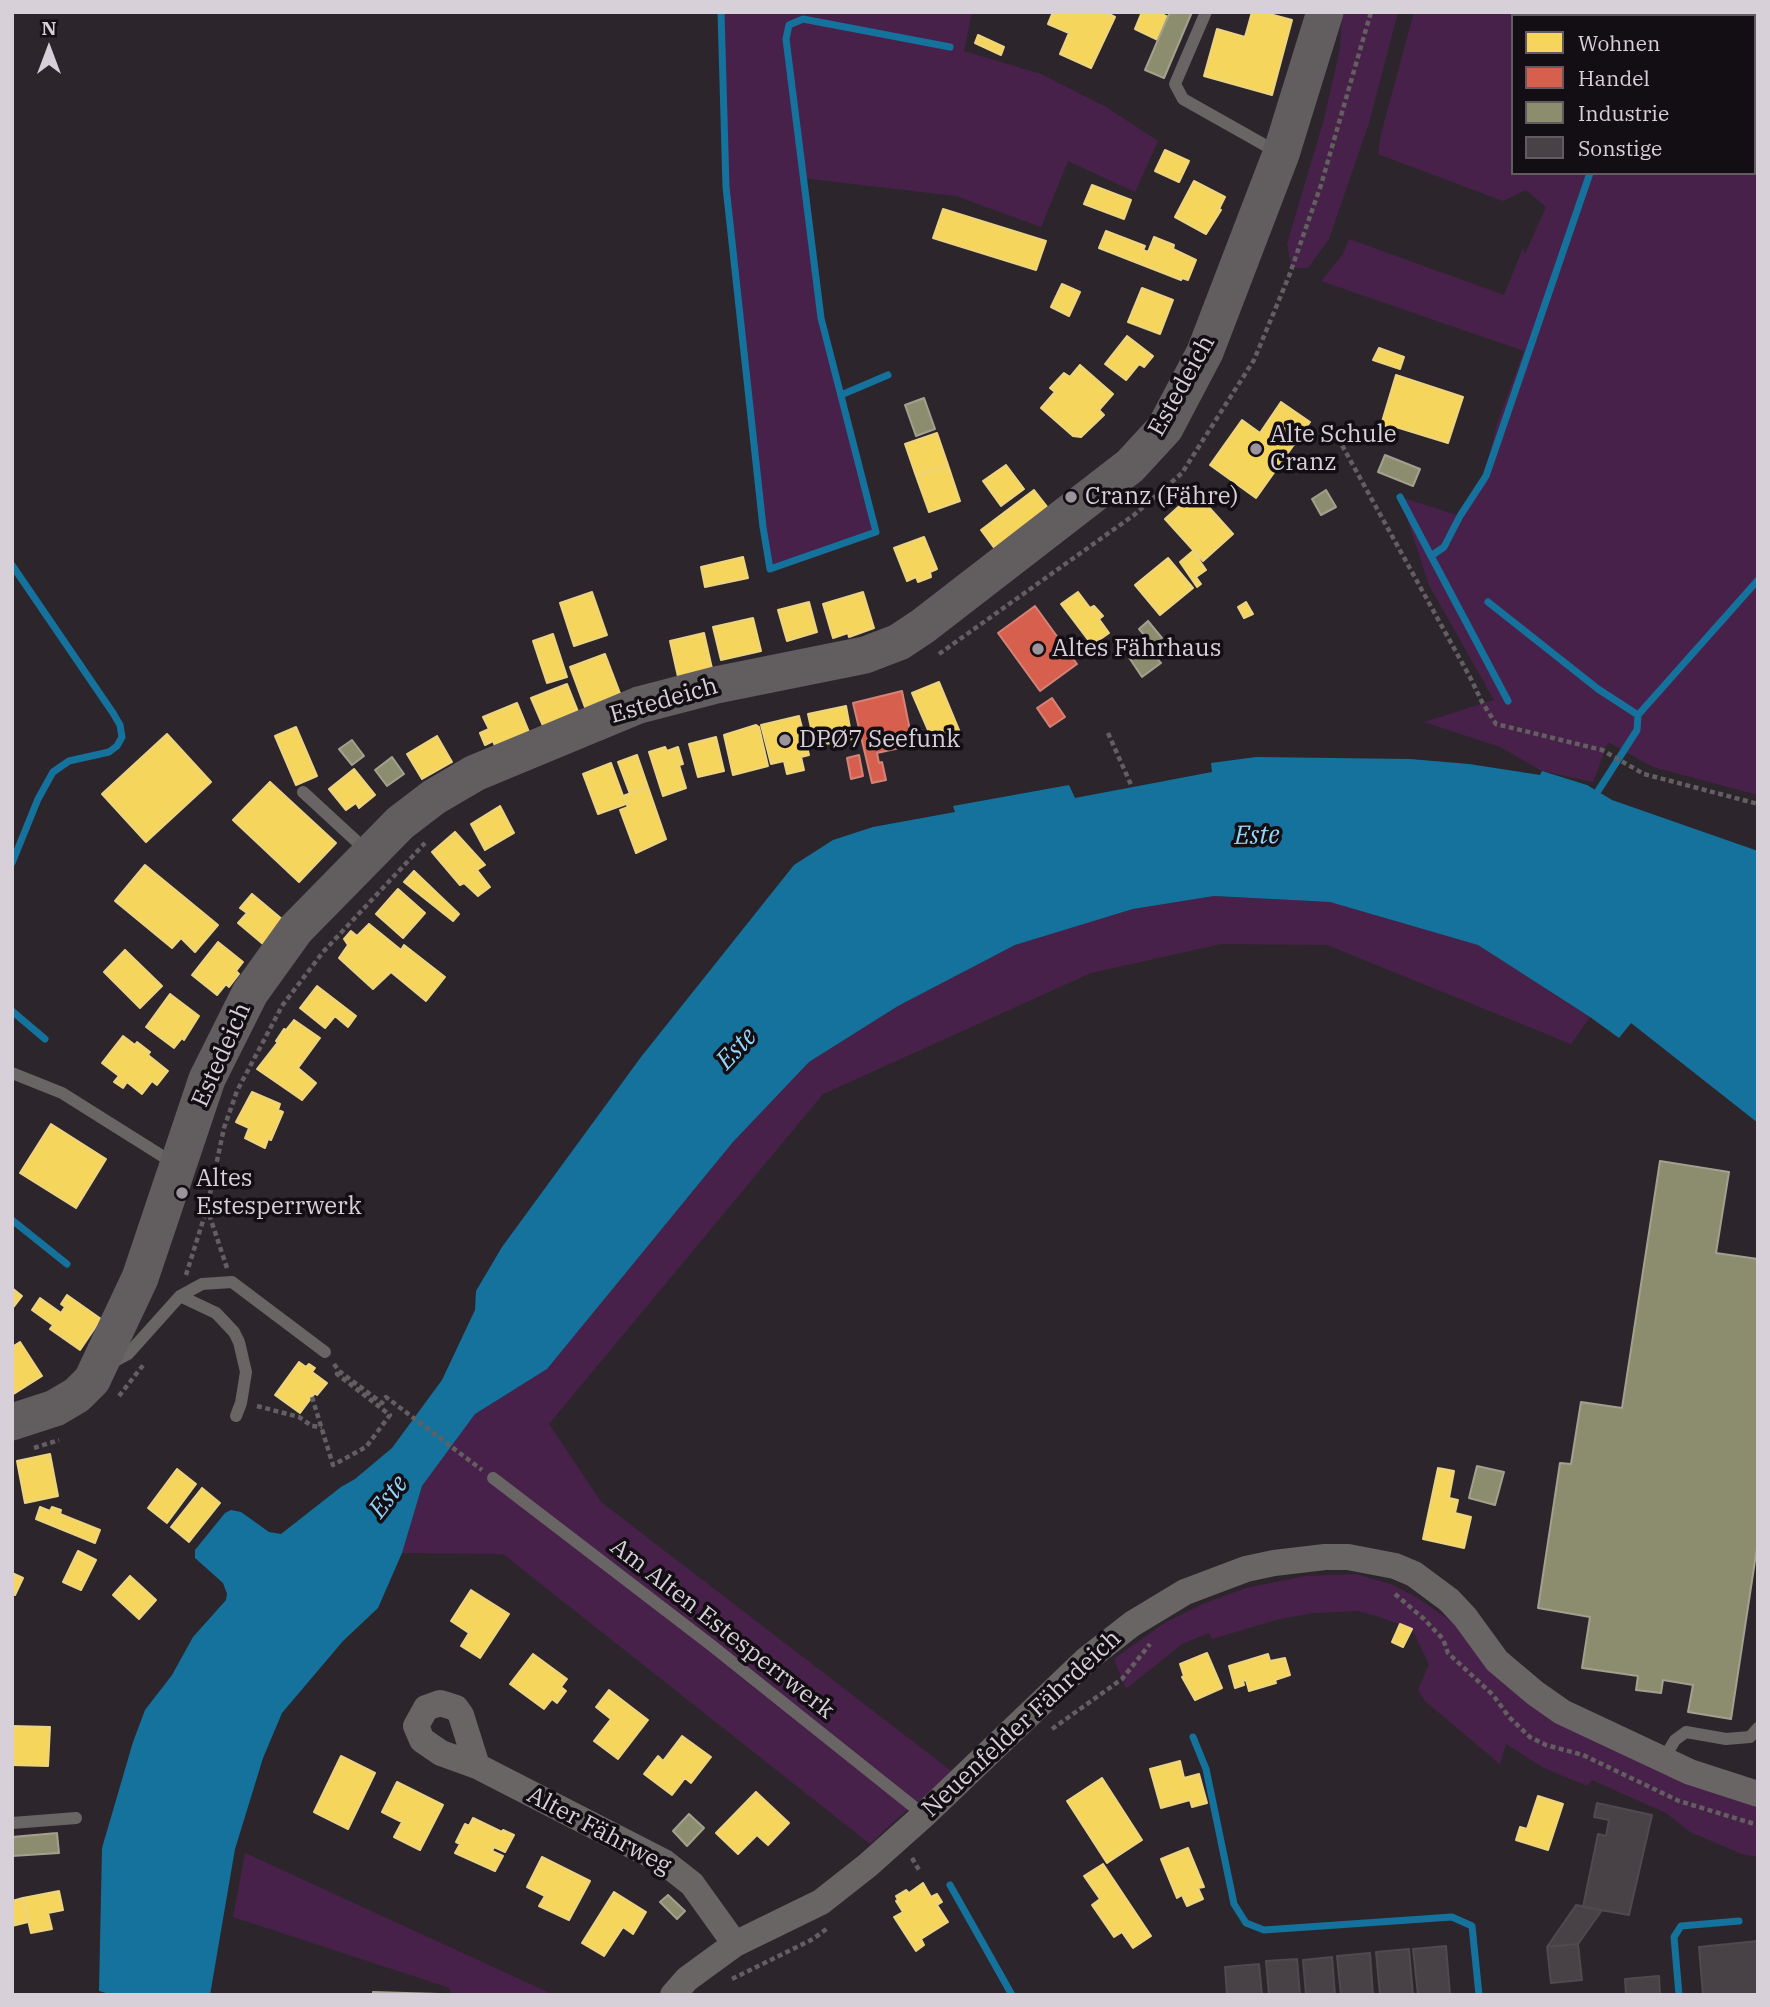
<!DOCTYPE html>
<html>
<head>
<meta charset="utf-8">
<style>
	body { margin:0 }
	#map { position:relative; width:1770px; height:2007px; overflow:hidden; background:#2c262c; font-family:"IBM Plex Serif",serif }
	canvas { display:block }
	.frame { position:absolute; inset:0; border:14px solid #d7d0d8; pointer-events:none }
	.legend { position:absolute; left:1511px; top:14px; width:245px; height:161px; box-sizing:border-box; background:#130e13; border:2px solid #615c62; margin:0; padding:9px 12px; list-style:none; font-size:21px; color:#d7d0d8 }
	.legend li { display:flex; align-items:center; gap:14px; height:35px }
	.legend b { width:35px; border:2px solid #615c62 }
	.north { position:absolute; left:14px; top:14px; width:70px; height:70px; -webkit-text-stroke:5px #130e13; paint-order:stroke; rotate:0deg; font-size:19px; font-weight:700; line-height:28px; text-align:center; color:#d7d0d8 }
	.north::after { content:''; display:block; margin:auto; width:24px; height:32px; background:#d7d0d8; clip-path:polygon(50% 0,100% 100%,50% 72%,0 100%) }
</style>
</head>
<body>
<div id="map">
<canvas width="1770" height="2007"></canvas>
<div class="frame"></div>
<ul class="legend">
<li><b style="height:19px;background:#f6d55c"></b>Wohnen</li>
<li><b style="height:19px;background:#d6604d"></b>Handel</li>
<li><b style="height:19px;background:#8c8c6e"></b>Industrie</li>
<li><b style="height:19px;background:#484246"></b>Sonstige</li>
</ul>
<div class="north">N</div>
</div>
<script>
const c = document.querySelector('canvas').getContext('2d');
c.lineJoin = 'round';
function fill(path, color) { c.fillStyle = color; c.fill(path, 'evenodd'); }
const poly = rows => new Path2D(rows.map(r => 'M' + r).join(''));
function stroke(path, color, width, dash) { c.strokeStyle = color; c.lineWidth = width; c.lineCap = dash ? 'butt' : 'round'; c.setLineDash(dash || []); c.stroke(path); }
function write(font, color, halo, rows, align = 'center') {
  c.font = font + ' "IBM Plex Serif",serif'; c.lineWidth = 7; c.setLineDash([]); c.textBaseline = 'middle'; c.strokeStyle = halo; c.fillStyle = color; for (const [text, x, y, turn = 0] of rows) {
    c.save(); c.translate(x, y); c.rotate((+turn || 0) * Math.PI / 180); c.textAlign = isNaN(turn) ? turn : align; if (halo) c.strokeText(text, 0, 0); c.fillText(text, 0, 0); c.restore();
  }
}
fill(poly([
	[721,12,972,12,964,51,1041,74,1106,107,1158,141,1135,192,1068,161,1041,227,956,196,802,178,821,318,876,532,770,569,763,527,726,187],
	[1342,12,1398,12,1369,123,1329,239,1308,268,1296,268,1291,264,1287,244,1324,119,1340,49],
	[1414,12,1598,12,1602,16,1513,16,1513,173,1754,173,1754,128,1758,131,1758,795,1653,767,1608,742,1593,782,1542,771,1500,747,1424,722,1494,700,1429,585,1400,497,1460,516,1483,480,1497,424,1524,351,1321,281,1343,254,1349,239,1504,295,1523,248,1525,254,1546,207,1526,190,1503,201,1378,154,1381,134],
	[1653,12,1758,12,1758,89,1754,87,1754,16,1658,16],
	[1214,896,1330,902,1478,945,1590,1017,1571,1044,1327,945,1221,944,1091,973,823,1094,549,1424,601,1502,954,1773,900,1816,870,1844,503,1554,402,1553,422,1486,475,1414,547,1369,733,1142,809,1062,898,1006,1015,945,1133,909],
	[1356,1574,1393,1585,1416,1597,1686,1783,1758,1807,1758,1857,1742,1854,1690,1832,1666,1813,1592,1780,1587,1786,1544,1768,1506,1744,1500,1764,1425,1701,1418,1690,1429,1664,1412,1629,1377,1616,1358,1611,1312,1613,1280,1619,1212,1639,1209,1633,1182,1644,1126,1689,1114,1659,1166,1622,1205,1603,1246,1588,1305,1576],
	[245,1853,554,1995,450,1995,450,1988,233,1917]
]), '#48214b');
fill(poly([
	[1256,757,1410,759,1469,764,1540,775,1542,771,1587,785,1612,800,1758,851,1758,1123,1631,1023,1619,1038,1590,1017,1478,945,1330,902,1214,896,1133,909,1015,945,898,1006,809,1062,733,1142,547,1369,475,1414,422,1486,402,1553,378,1608,343,1641,282,1713,263,1758,235,1849,210,1995,113,1995,99,1991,102,1848,133,1742,145,1710,172,1675,193,1637,226,1600,227,1594,223,1583,195,1558,195,1550,225,1513,231,1510,241,1512,269,1532,281,1534,341,1487,355,1479,392,1448,442,1380,475,1310,476,1291,502,1247,641,1057,794,865,833,840,873,827,955,812,953,806,1069,785,1075,798,1212,772,1211,763]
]), '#14729c');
const homes = poly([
	[1053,12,1105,12,1115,17,1091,68,1060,54,1069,33,1048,24,1053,12],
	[1142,12,1157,12,1168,17,1158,40,1135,29,1142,12],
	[1252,12,1262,12,1292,20,1272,95,1204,76,1217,29,1245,37,1252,12],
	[978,35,1004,47,1001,55,975,43,978,35],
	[1165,150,1189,161,1179,182,1155,171,1165,150],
	[1194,181,1225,197,1219,209,1221,210,1206,234,1175,217,1194,181],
	[1092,185,1131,200,1124,219,1084,204,1092,185],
	[943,209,1046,241,1036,270,933,238,943,209],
	[1106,231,1145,246,1143,250,1148,252,1154,237,1174,245,1173,249,1196,260,1188,280,1182,278,1181,280,1099,248,1106,231],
	[1062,284,1080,292,1069,316,1051,307,1062,284],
	[1142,288,1173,300,1160,334,1128,322,1142,288],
	[1127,336,1153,356,1144,367,1139,364,1126,380,1105,364,1127,336],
	[1379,348,1404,357,1400,369,1373,360,1379,348],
	[1080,365,1113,394,1099,410,1104,415,1081,437,1073,436,1041,408,1055,392,1050,388,1064,373,1070,377,1080,365],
	[1396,375,1463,397,1448,443,1396,427,1395,429,1381,425,1396,375],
	[1281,402,1310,422,1256,498,1210,465,1242,420,1260,433,1281,402],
	[937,433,948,465,916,476,905,444,937,433],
	[948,465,960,501,929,512,916,476,948,465],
	[1006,465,1024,489,1001,506,983,481,1006,465],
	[1189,485,1233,534,1203,561,1165,519,1186,500,1180,493,1189,485],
	[1034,490,1052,513,998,553,981,530,1034,490],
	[924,537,937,569,930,572,931,577,918,582,916,577,907,581,894,548,924,537],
	[1193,551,1206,570,1196,577,1201,584,1197,587,1180,562,1193,551],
	[743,557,748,578,705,587,701,567,743,557],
	[1168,558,1193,588,1160,615,1135,585,1168,558],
	[592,592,607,635,574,646,560,603,592,592],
	[863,592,874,628,849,637,848,633,833,638,823,604,863,592],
	[1078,592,1090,608,1094,606,1103,616,1099,619,1109,633,1092,645,1061,604,1078,592],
	[809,602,817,632,787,641,778,610,809,602],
	[1246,602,1253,614,1244,618,1238,607,1246,602],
	[753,618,761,651,721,660,713,627,753,618],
	[704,633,713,673,679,681,670,641,704,633],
	[553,634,567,677,547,683,533,641,553,634],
	[605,654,621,696,586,710,570,667,605,654],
	[939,682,961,735,935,746,912,693,939,682],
	[567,684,579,714,544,728,531,698,567,684],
	[517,703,531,737,497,751,493,741,485,745,480,733,489,729,483,717,517,703],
	[846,706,852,739,815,746,808,714,846,706],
	[799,716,809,755,801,757,804,770,787,774,784,761,771,764,761,725,799,716],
	[756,725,759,727,768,766,733,775,724,735,756,725],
	[296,727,317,776,296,785,275,736,296,727],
	[167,734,211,782,146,842,102,794,167,734],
	[437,736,452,762,422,779,407,754,437,736],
	[716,737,724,771,698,777,689,744,716,737],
	[665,747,667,751,678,747,683,764,679,765,686,788,663,796,649,752,665,747],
	[637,755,648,787,630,794,618,762,637,755],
	[611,763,626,804,598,814,583,774,611,763],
	[354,769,375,795,359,808,356,803,346,810,329,789,354,769],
	[270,782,336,843,299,882,233,820,270,782],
	[648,787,666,839,636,853,620,810,628,807,623,796,648,787],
	[500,806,514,833,485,850,471,824,500,806],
	[455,832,485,865,477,870,490,887,478,896,464,883,460,885,432,852,455,832],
	[145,865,218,925,195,952,181,938,172,948,115,901,145,865],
	[414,871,459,914,453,921,404,882,414,871],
	[398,889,425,913,403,938,376,914,398,889],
	[252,894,283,920,263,944,238,923,247,913,240,908,252,894],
	[369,924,401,950,404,945,445,977,426,1001,391,972,373,989,339,958,348,945,344,939,351,931,357,936,369,924],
	[218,942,243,962,236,971,239,974,229,987,226,984,217,995,192,975,218,942],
	[125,950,162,986,140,1008,104,972,125,950],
	[317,986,356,1016,348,1027,335,1016,325,1028,300,1008,317,986],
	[170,994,199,1016,184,1040,182,1038,174,1048,146,1027,170,994],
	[294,1020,320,1038,298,1068,316,1083,302,1100,257,1069,278,1042,276,1041,284,1029,286,1030,294,1020],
	[123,1036,135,1045,137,1042,150,1052,148,1055,168,1071,157,1085,152,1081,142,1094,127,1082,123,1088,114,1082,119,1076,102,1063,123,1036],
	[252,1092,280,1104,278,1110,283,1112,271,1140,268,1139,265,1148,245,1138,249,1128,236,1122,252,1092],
	[51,1124,106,1159,76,1208,20,1173,51,1124],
	[12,1288,22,1296,12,1309,12,1288],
	[67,1295,101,1319,80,1350,50,1329,53,1325,32,1310,40,1298,61,1313,65,1307,61,1304,67,1295],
	[20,1342,42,1376,12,1395,12,1347,20,1342],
	[299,1362,306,1367,309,1364,315,1368,312,1372,327,1383,317,1395,315,1393,300,1413,275,1395,299,1362],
	[50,1454,58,1496,25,1503,17,1461,50,1454],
	[1438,1468,1454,1471,1449,1498,1458,1500,1455,1513,1471,1517,1464,1548,1423,1539,1438,1468],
	[177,1469,196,1484,167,1523,148,1508,177,1469],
	[202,1488,220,1503,189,1542,171,1527,202,1488],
	[40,1507,50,1511,52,1507,61,1510,60,1514,100,1530,95,1543,36,1519,40,1507],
	[78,1551,96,1560,81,1590,63,1582,78,1551],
	[12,1573,23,1578,15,1595,12,1594,12,1573],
	[130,1576,156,1600,139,1619,113,1595,130,1576],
	[471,1590,509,1614,480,1658,461,1646,469,1633,451,1621,471,1590],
	[1400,1624,1412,1629,1403,1647,1392,1642,1400,1624],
	[1207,1653,1222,1688,1195,1700,1182,1677,1184,1676,1180,1664,1207,1653],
	[533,1654,567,1679,561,1687,566,1691,557,1703,552,1699,544,1709,510,1684,533,1654],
	[1268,1654,1270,1661,1285,1658,1290,1675,1275,1680,1276,1683,1249,1691,1246,1680,1243,1681,1244,1685,1235,1688,1229,1666,1268,1654],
	[609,1690,648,1720,618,1759,594,1741,611,1719,596,1707,609,1690],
	[12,1726,50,1727,48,1766,12,1765,12,1726],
	[682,1736,711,1757,691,1783,685,1778,672,1795,644,1774,658,1756,663,1761,682,1736],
	[341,1756,375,1773,348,1829,314,1812,341,1756],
	[1180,1761,1184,1778,1199,1774,1207,1803,1192,1807,1190,1800,1161,1808,1150,1769,1180,1761],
	[1102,1778,1142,1840,1107,1863,1067,1801,1102,1778],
	[397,1782,443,1805,420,1850,394,1837,402,1822,382,1812,397,1782],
	[756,1792,789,1823,768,1845,757,1835,738,1854,716,1833,756,1792],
	[1538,1796,1563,1804,1548,1850,1516,1840,1520,1827,1527,1829,1538,1796],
	[473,1818,502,1832,503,1830,514,1835,505,1852,494,1847,492,1851,503,1856,495,1871,455,1853,460,1844,456,1842,465,1824,469,1826,473,1818],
	[1188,1848,1204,1887,1198,1888,1203,1899,1187,1906,1182,1895,1177,1898,1161,1859,1188,1848],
	[542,1857,590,1881,569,1920,539,1906,545,1896,527,1887,542,1857],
	[1103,1864,1151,1936,1133,1948,1122,1932,1114,1937,1092,1905,1100,1899,1084,1876,1103,1864],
	[923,1883,931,1897,937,1894,942,1902,937,1905,948,1922,921,1939,924,1945,916,1951,894,1917,903,1912,896,1901,898,1900,896,1896,906,1890,909,1893,923,1883],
	[59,1891,63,1910,48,1913,52,1929,31,1933,23,1898,59,1891],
	[614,1892,646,1912,633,1934,623,1927,604,1956,582,1943,614,1892],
	[23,1898,28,1922,12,1926,12,1901,23,1898]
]);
fill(homes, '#f6d55c');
stroke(homes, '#edd481', 2);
const shops = poly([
	[1035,606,1077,664,1040,691,998,633,1035,606],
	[902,691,913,745,877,753,879,763,882,762,886,780,872,783,853,703,902,691],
	[1052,698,1065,717,1050,727,1037,708,1052,698],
	[859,755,863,776,851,779,847,758,859,755]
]);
fill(shops, '#d6604d');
stroke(shops, '#d68277', 2);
const industry = poly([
	[1170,12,1192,12,1164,78,1145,70,1170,12],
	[924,398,935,429,916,436,905,405,924,398],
	[1385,455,1420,469,1413,486,1378,472,1385,455],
	[1326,490,1336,507,1321,515,1312,499,1326,490],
	[1148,621,1162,638,1153,645,1139,629,1148,621],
	[1144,644,1161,663,1142,677,1128,656,1144,644],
	[352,740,364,756,352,765,339,749,352,740],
	[392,757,404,774,387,786,375,770,392,757],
	[1660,1161,1729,1172,1716,1253,1758,1259,1758,1541,1731,1719,1688,1712,1693,1685,1663,1680,1661,1693,1636,1690,1638,1676,1582,1668,1590,1617,1538,1608,1560,1463,1571,1464,1581,1402,1622,1408,1660,1161],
	[1477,1466,1504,1472,1495,1505,1469,1498,1477,1466],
	[689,1814,704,1828,687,1846,673,1831,689,1814],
	[57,1833,59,1853,12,1856,12,1837,57,1833],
	[668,1895,685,1911,677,1919,660,1902,668,1895],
	[373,1992,439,1994,439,1995,373,1995,373,1992]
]);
fill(industry, '#8c8c6e');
stroke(industry, '#a2a08e', 2);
stroke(poly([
	[721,12,726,187,763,527,770,569,876,532,821,318,786,39,789,25,803,19,950,47],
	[1577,12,1581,16],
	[1754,140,1758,143],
	[841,395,888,375],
	[1400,497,1431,556],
	[12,565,113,713,120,725,122,737,117,746,109,752,69,761,53,772,38,799,12,863],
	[1488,602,1598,689,1638,715],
	[1508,701,1431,556,1444,547,1460,516,1486,476,1590,173],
	[1598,791,1637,730,1638,715,1758,580],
	[12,1011,45,1039],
	[12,1220,67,1264],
	[1193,1737,1206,1769,1234,1904,1246,1923,1264,1930,1452,1917,1472,1926,1479,1995],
	[950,1885,1012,1995],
	[1679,1995,1674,1937,1681,1926,1739,1921]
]), '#14729c', 7);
const building = poly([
	[1597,1803,1652,1815,1629,1915,1583,1907,1598,1834,1606,1836,1609,1820,1594,1817,1597,1803],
	[1576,1905,1602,1910,1578,1944,1547,1947,1576,1905],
	[1758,1941,1758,1995,1703,1995,1699,1947,1758,1941],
	[1578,1944,1582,1980,1551,1983,1547,1947,1578,1944],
	[1446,1946,1450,1995,1418,1995,1413,1949,1446,1946],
	[1409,1949,1413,1995,1380,1995,1376,1952,1409,1949],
	[1370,1953,1373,1995,1341,1995,1337,1956,1370,1953],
	[1332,1957,1335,1995,1306,1995,1303,1960,1332,1957],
	[1297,1959,1300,1995,1269,1995,1266,1961,1297,1959],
	[1259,1964,1262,1995,1227,1995,1225,1967,1259,1964],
	[1659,1976,1660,1995,1626,1995,1625,1979,1659,1976]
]);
fill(building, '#484246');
stroke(building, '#504a4f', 2);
stroke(poly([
	[1615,12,1619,16],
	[1754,118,1758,120],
	[1338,438,1471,679,1482,702,1496,724,1602,750,1644,774,1758,804],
	[939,654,1134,515,1182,473,1254,360,1289,276,1321,185,1371,12],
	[1108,733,1132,787],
	[227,1268,207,1208,224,1128,237,1091,282,1006,323,952,425,843],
	[186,1275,207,1208,195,1204],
	[334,1364,339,1371,382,1403,386,1397,482,1470],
	[119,1396,144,1364],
	[312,1397,333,1465,366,1447,390,1415,337,1374,339,1371],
	[257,1406,299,1417,312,1426,322,1427],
	[34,1448,59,1440],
	[1395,1594,1424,1619,1443,1639,1448,1653,1493,1695,1509,1717,1530,1737,1546,1745,1583,1755,1679,1801,1758,1825],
	[1052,1729,1122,1679,1150,1644],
	[912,1858,919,1870],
	[732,1979,813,1939,829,1927]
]), '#635f61', 4.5, [5, 3.5]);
stroke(poly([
	[1206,12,1175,84,1183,99,1277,152],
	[303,792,367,851],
	[12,1073,62,1093,175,1164],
	[180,1296,216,1313,234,1332,239,1342,246,1372,241,1403,236,1416],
	[110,1361,115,1361,128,1354,180,1296,202,1284,232,1282,325,1352],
	[493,1478,711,1645,924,1815],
	[1663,1760,1675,1740,1686,1732,1726,1739,1750,1737,1758,1728],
	[12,1823,76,1818]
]), '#686564', 12);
stroke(poly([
	[477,1766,461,1715,456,1708,440,1703,426,1708,416,1726,422,1740,441,1753,477,1766,664,1862,692,1884,735,1944],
	[673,1995,687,1979,735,1944,821,1902,868,1865,924,1815,1087,1659,1132,1624,1185,1592,1246,1569,1274,1563,1325,1557,1348,1557,1395,1566,1414,1574,1449,1600,1465,1617,1497,1661,1535,1693,1562,1712,1690,1772,1758,1794]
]), '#686564', 26);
stroke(poly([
	[12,1422,55,1408,77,1395,92,1380,140,1278,207,1079,250,993,296,929,400,823,434,797,475,773,639,705,716,685,865,655,899,642,923,626,1130,466,1165,428,1205,352,1281,154,1325,12]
]), '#625d5f', 37);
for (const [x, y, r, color] of [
	[1256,449,7,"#9b949c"],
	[1071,497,7,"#9b949c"],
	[1038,649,7,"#9b949c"],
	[785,740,7,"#9b949c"],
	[182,1193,7,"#9b949c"]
]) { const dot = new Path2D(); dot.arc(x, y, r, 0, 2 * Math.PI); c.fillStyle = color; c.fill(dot); stroke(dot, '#130e13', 2.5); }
write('24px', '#d7d0d8', '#130e13', [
	["Estedeich",1182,386,-61],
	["Estedeich",664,701,-16],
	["Estedeich",222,1055,-66],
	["Am Alten Estesperrwerk",722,1629,38],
	["Neuenfelder Fährdeich",1022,1724,-43],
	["Alter Fährweg",599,1831,28]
]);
write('24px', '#d7d0d8', '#130e13', [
	["Alte Schule",1270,435],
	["Cranz",1270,463],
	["Cranz (Fähre)",1085,497],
	["Altes Fährhaus",1052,649],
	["DPØ7 Seefunk",799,740],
	["Altes",196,1179],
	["Estesperrwerk",196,1207]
], 'left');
write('italic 26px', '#94d5fa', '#130e13', [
	["Este",1257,836,-1],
	["Este",737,1049,-47],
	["Este",389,1497,-52]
]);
</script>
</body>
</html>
